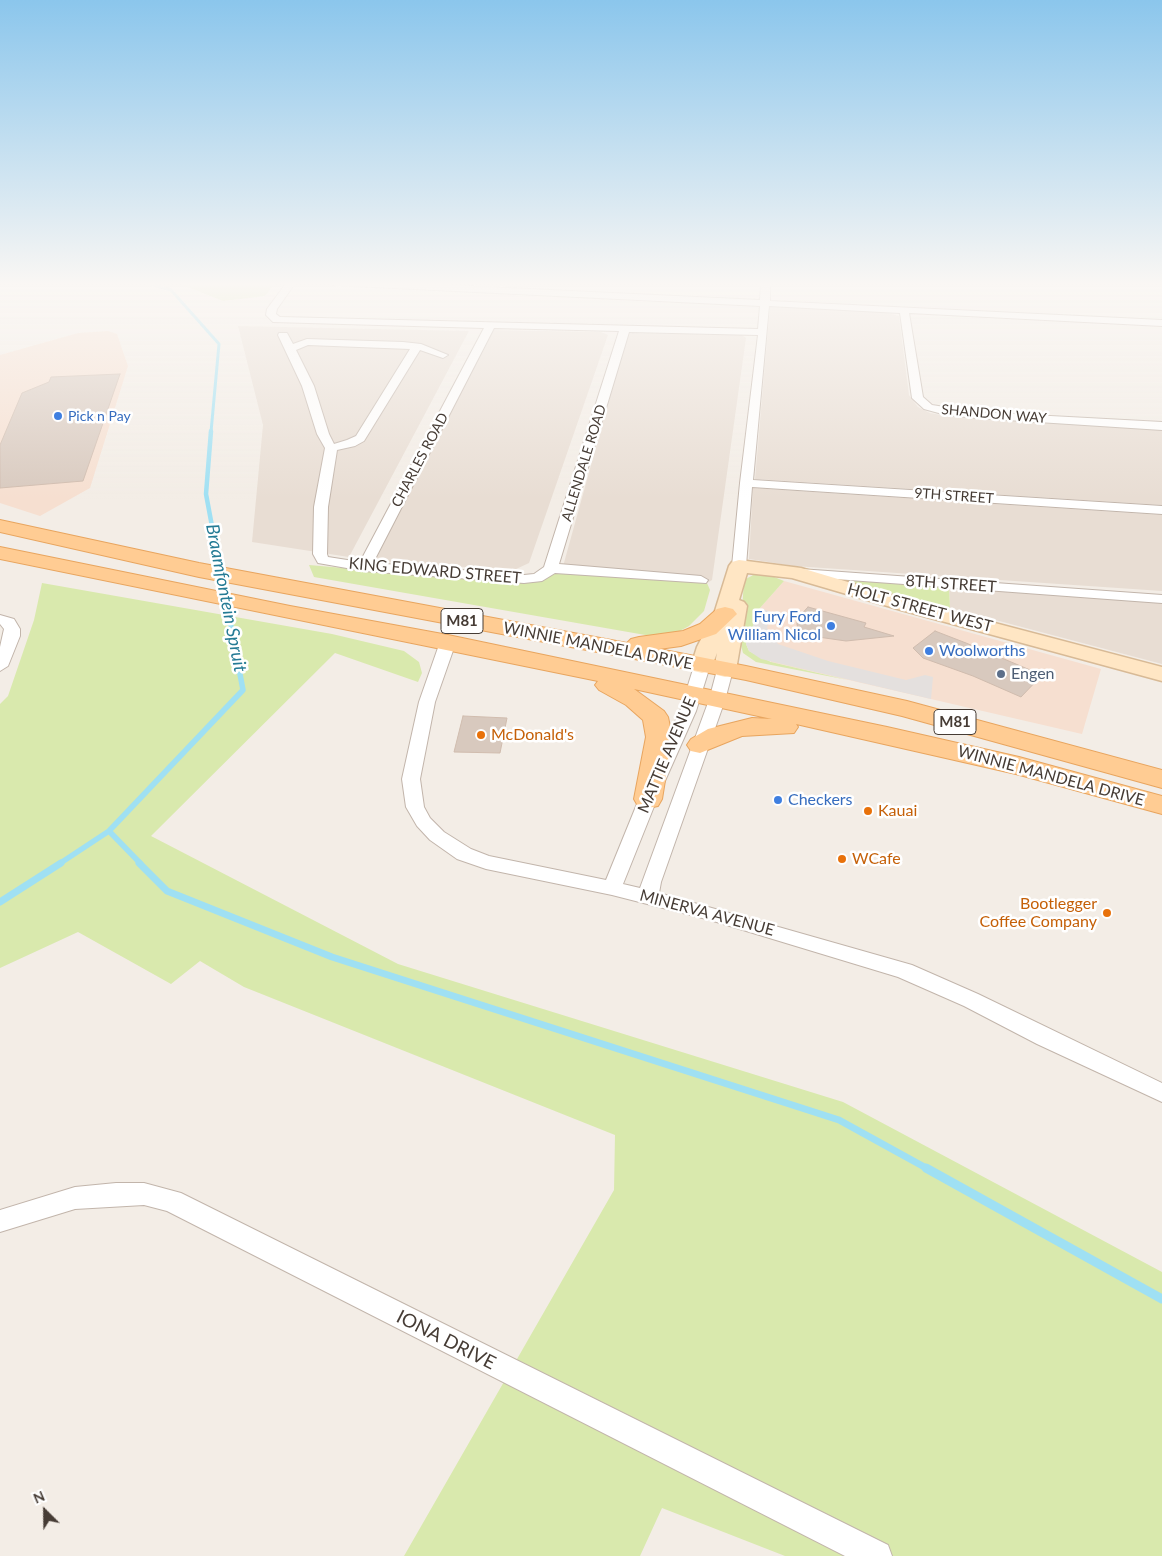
<!DOCTYPE html>
<html>
<head>
<meta charset="utf-8">
<style>
	body { margin:0 }
	#map { position:relative; width:1162px; height:1556px; overflow:hidden; background:#f3ede6; font-family:Lato,sans-serif }
	canvas { display:block }
	.north { position:absolute; left:20px; top:1486px; width:50px; height:50px; -webkit-text-stroke:4px #fff; paint-order:stroke; rotate:337deg; font-size:14px; font-weight:700; line-height:20px; text-align:center; color:#463c35 }
	.north::after { content:''; display:block; margin:auto; width:18px; height:22px; background:#463c35; clip-path:polygon(50% 0,100% 100%,50% 72%,0 100%) }
</style>
</head>
<body>
<div id="map">
<canvas width="1162" height="1556"></canvas>
<div class="north">N</div>
</div>
<script>
const c = document.querySelector('canvas').getContext('2d');
c.lineJoin = 'round';
function fill(path, color) { c.fillStyle = color; c.fill(path, 'evenodd'); }
const poly = rows => new Path2D(rows.map(r => 'M' + r).join(''));
function stroke(path, color, width, dash) { c.strokeStyle = color; c.lineWidth = width; c.lineCap = dash ? 'butt' : 'round'; c.setLineDash(dash || []); c.stroke(path); }
function write(font, color, halo, rows, align = 'center') {
  c.font = font + ' Lato,sans-serif'; c.lineWidth = 5; c.setLineDash([]); c.textBaseline = 'middle'; c.strokeStyle = halo; c.fillStyle = color; for (const [text, x, y, turn = 0] of rows) {
    c.save(); c.translate(x, y); c.rotate((+turn || 0) * Math.PI / 180); c.textAlign = isNaN(turn) ? turn : align; if (halo) c.strokeText(text, 0, 0); c.fillText(text, 0, 0); c.restore();
  }
}
fill(poly([
	[770,306,885,312,899,316,909,395,918,407,930,413,952,417,1162,429,1162,505,755,479],
	[238,326,469,331,349,557,252,542,263,425],
	[489,330,601,332,608,335,529,563,514,570,384,562,376,558],
	[632,333,742,335,746,338,712,580,707,583,562,570,627,335],
	[753,488,1162,515,1162,591,794,566,749,559],
	[949,588,1162,603,1162,664,950,608]
]), '#e8ddd3');
fill(poly([
	[108,331,117,334,128,366,90,488,40,516,0,503,0,355,78,333],
	[784,581,1101,669,1082,734,771,662,760,608]
]), '#f6dfd0');
fill(poly([
	[175,282,276,282,265,296,223,301],
	[309,565,516,583,534,581,562,570,707,583,710,590,704,611,689,626,678,632,651,636,314,577],
	[755,574,772,576,784,581,760,608,746,644,749,651,771,662,848,680,756,662,743,653,740,641,744,580],
	[825,577,949,588,950,608],
	[42,583,332,634,404,651,419,662,422,673,418,682,335,653,151,836,398,964,843,1102,1162,1272,1162,1556,785,1556,662,1508,640,1556,404,1556,614,1190,615,1135,244,987,200,961,171,984,78,932,0,968,0,704,8,696,34,620]
]), '#d9e9ad');
fill(poly([
	[760,608,771,612,767,628,778,644,828,661,906,680,925,675,933,677,931,699,761,659,749,651,746,644]
]), '#e4e0de');
stroke(poly([
	[143,282,171,290,219,344,211,432]
]), '#9fe0f3', 3);
stroke(poly([
	[211,431,206,494,230,623]
]), '#9fe0f3', 4.5);
stroke(poly([
	[109,831,141,864],
	[59,864,109,831,243,690,230,621]
]), '#9fe0f3', 5.5);
stroke(poly([
	[139,863,167,891,332,957,839,1120,928,1169],
	[0,902,61,863]
]), '#9fe0f3', 7);
stroke(poly([
	[926,1168,1162,1299]
]), '#9fe0f3', 9);
const building = poly([
	[120,374,83,481,0,488,0,445,22,393,49,382,51,377,120,374],
	[808,607,866,623,864,627,894,636,846,641,804,635,797,625,797,619,808,607],
	[935,631,966,643,1042,675,1021,697,973,676,923,658,913,648,935,631],
	[463,716,507,718,500,753,454,752,463,716]
]);
fill(building, '#d8c9be');
stroke(building, '#d0bcae', 1);
const street = poly([
	[287,282,296,282,277,309,276,314,280,317,758,329,760,306,333,285,328,282,382,282,760,300,761,282,770,282,770,301,1162,320,1162,326,909,313,923,397,932,405,976,412,1162,422,1162,430,976,418,946,415,924,409,912,398,900,313,769,306,753,480,1162,506,1162,514,752,487,746,566,739,570,734,569,732,566,740,483,758,335,629,332,559,564,701,576,708,580,706,583,555,573,542,581,524,583,364,571,318,563,313,554,314,507,325,448,317,434,302,386,278,335,279,333,287,333,293,344,307,339,403,342,421,344,448,355,443,358,420,350,364,441,355,446,337,450,328,507,327,554,328,557,360,562,484,328,273,322,266,315,267,309,287,282],
	[494,328,619,331,544,567,534,574,524,575,373,563,494,328],
	[308,345,410,349,356,436,347,440,334,444,329,434,314,386,296,350,308,345],
	[800,569,1162,595,1162,603,795,576,793,573,800,569],
	[0,615,14,619,20,629,20,636,8,666,0,671,0,647,4,629,0,624,0,615],
	[448,637,456,642,435,702,420,779,424,807,430,818,444,832,471,849,489,856,606,880,639,799,680,711,694,666,696,663,708,663,710,666,696,711,657,799,623,884,640,888,709,700,717,670,719,667,731,667,733,670,725,700,661,882,659,893,912,965,978,994,1162,1083,1162,1102,1037,1044,964,1006,898,977,710,920,612,895,486,869,457,859,430,840,417,826,406,807,402,779,419,702,440,642,448,637],
	[116,1183,144,1183,181,1193,888,1545,892,1556,845,1556,167,1211,144,1205,75,1209,0,1232,0,1210,75,1187,116,1183]
]);
const secondary = poly([
	[739,560,801,568,915,602,1162,667,1162,681,901,610,792,578,747,573,739,600,744,602,747,606,736,670,733,675,725,677,717,675,714,670,717,653,710,671,702,673,694,671,691,666,697,647,714,614,729,566,732,562,739,560]
]);
const primary = poly([
	[0,520,199,563,627,643,631,639,639,637,683,631,700,624,717,609,725,607,733,609,737,614,716,634,681,646,659,649,746,666,907,701,1162,770,1162,788,902,716,746,680,199,577,0,532,0,520],
	[0,547,290,606,448,635,887,727,1019,757,1162,796,1162,814,1016,774,796,724,798,727,794,733,742,736,700,753,691,751,687,745,691,739,708,729,752,718,772,719,634,689,664,711,668,717,672,737,662,799,658,806,648,808,638,806,634,799,646,737,643,720,626,705,599,690,595,685,598,681,0,559,0,547]
]);
stroke(street, '#c2b5ab', 2);
stroke(secondary, '#d8ba96', 3);
stroke(primary, '#e8a55f', 2);
fill(street, '#fff');
fill(secondary, '#ffe6c4');
fill(primary, '#ffcc93');
const sky = c.createLinearGradient(0, 0, 0, 499);
sky.addColorStop(0, '#8bc6ec');
sky.addColorStop(0.57, '#faf7f4');
sky.addColorStop(1, '#faf7f400');
c.fillStyle = sky;
c.fillRect(0, 0, 1162, 499);
for (const [x, y, r, color] of [
	[58,416,5,"#3f7fe0"],
	[831,626,5,"#3f7fe0"],
	[929,651,5,"#3f7fe0"],
	[1001,674,5,"#5c6f8a"],
	[481,735,5,"#e8710a"],
	[778,800,5,"#3f7fe0"],
	[868,811,5,"#e8710a"],
	[842,859,5,"#e8710a"],
	[1107,913,5,"#e8710a"]
]) { const dot = new Path2D(); dot.arc(x, y, r, 0, 2 * Math.PI); c.fillStyle = color; c.fill(dot); stroke(dot, '#fff', 2); }
write('14px', '#463c35', '#fff', [
	["SHANDON WAY",994,414,5],
	["CHARLES ROAD",420,460,-62],
	["ALLENDALE ROAD",584,463,-73],
	["9TH STREET",954,496,4]
]);
write('14px', '#366cbe', '#fff', [
	["Pick n Pay",68,416]
], 'left');
for (const [x, y, w] of [
	[462,621,42],
	[955,722,42]
]) { const box = new Path2D(); box.roundRect(x - w / 2, y - 12.5, w, 25, 4); c.fillStyle = '#fff'; c.fill(box); stroke(box, '#463c35', 1); }
write('bold 15px', '#463c35', null, [
	["M81",462,621],
	["M81",955,722]
]);
write('16px', '#463c35', '#fff', [
	["KING EDWARD STREET",435,571,5],
	["8TH STREET",951,584,4],
	["HOLT STREET WEST",920,608,15],
	["WINNIE MANDELA DRIVE",598,646,11],
	["MATTIE AVENUE",667,755,-67],
	["WINNIE MANDELA DRIVE",1051,776,15],
	["MINERVA AVENUE",707,913,15]
]);
write('16px', '#366cbe', '#fff', [
	["Fury Ford",821,617,"right"],
	["William Nicol",821,635,"right"],
	["Woolworths",939,651],
	["Checkers",788,800]
], 'left');
write('16px', '#4e5e75', '#fff', [
	["Engen",1011,674]
], 'left');
write('16px', '#c56008', '#fff', [
	["McDonald's",491,735],
	["Kauai",878,811],
	["WCafe",852,859],
	["Bootlegger",1097,904,"right"],
	["Coffee Company",1097,922,"right"]
], 'left');
write('italic 18px', '#257b95', '#fff', [
	["Braamfontein Spruit",226,598,79]
]);
write('19px', '#463c35', '#fff', [
	["IONA DRIVE",446,1340,27]
]);
</script>
</body>
</html>
